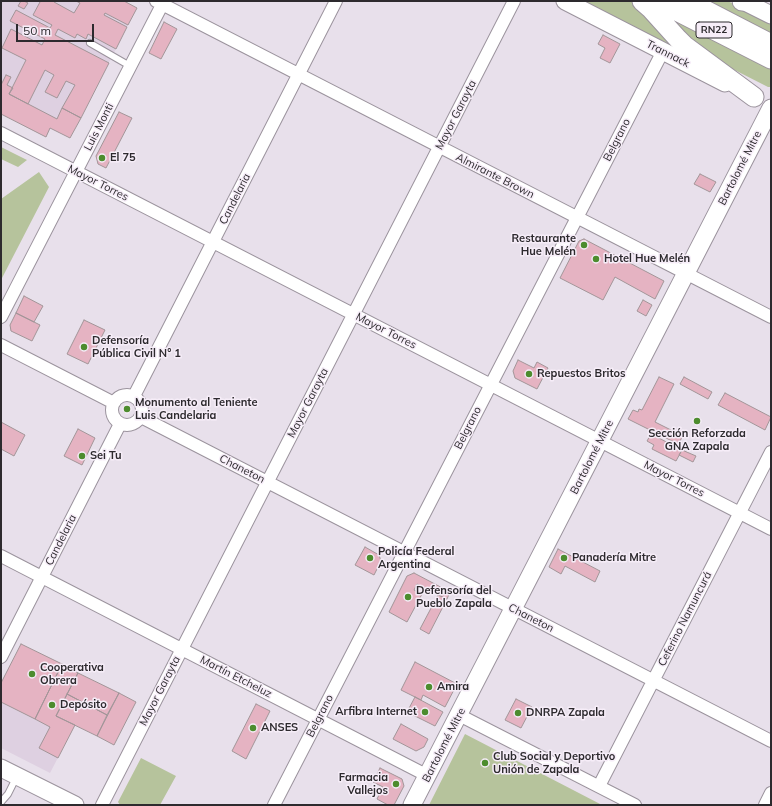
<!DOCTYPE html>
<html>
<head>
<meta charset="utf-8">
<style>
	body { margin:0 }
	#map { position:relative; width:772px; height:806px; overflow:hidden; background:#e8e0eb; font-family:Mulish,sans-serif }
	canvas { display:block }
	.frame { position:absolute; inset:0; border:2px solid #2d2a2e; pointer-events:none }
	.scale { position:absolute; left:16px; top:24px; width:78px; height:18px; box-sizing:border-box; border:2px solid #2d2a2e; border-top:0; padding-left:5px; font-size:12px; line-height:14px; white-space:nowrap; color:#2d2a2e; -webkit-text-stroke:3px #f6edf8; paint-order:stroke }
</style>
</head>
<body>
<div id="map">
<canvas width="772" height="806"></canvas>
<div class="frame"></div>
<div class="scale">50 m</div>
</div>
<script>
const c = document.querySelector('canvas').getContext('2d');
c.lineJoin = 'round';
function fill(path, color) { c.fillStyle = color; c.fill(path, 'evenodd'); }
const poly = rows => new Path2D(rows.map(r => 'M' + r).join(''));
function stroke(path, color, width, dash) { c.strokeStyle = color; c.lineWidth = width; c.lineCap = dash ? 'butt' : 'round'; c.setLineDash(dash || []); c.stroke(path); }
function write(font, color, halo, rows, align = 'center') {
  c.font = font + ' Mulish,sans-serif'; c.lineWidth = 3; c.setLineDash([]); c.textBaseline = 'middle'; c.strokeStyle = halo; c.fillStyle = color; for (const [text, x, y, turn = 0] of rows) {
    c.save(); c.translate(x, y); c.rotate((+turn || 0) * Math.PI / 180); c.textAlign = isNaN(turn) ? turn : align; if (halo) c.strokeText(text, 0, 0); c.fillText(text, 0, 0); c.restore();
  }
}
fill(poly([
	[1,1,124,1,137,8,70,138,51,128,46,137,1,114],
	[21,644,78,673,56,716,75,725,50,773,1,748,1,683]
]), '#ded0e1');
fill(poly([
	[579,1,634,1,709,68],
	[700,1,727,1,737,5,771,23,771,37],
	[657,9,771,67,771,87,768,87,713,59],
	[1,147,27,160,18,167,1,159],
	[39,172,49,187,1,280,1,199],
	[465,734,575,791,602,805,429,805],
	[141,758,176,776,160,805,120,805,118,802]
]), '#b6c39c');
const building = poly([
	[21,1,24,1,28,3,24,9,18,6,21,1],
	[37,1,54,1,54,2,74,13,80,3,76,1,124,1,137,8,128,25,105,13,104,15,127,27,116,49,88,34,86,39,77,34,75,38,58,29,55,35,109,63,81,118,62,108,75,85,66,81,57,98,45,92,54,75,45,70,28,104,9,94,26,60,2,48,11,29,42,45,45,39,10,21,16,10,50,28,52,25,33,15,40,2,37,1],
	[164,22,177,29,161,59,149,53,164,22],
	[603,35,620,44,610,63,600,58,605,48,598,44,603,35],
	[6,75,11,77,7,85,13,88,9,94,57,119,62,108,81,118,70,138,50,128,46,137,1,114,1,85,6,75],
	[119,112,132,118,106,168,98,164,96,156,119,112],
	[700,174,716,182,710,192,694,184,700,174],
	[584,239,664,281,655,299,615,277,603,300,560,278,579,241,584,239],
	[24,296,43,306,34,322,16,313,24,296],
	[643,300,652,305,646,316,637,311,643,300],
	[16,313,40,325,32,341,11,331,10,325,16,313],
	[84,320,105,330,88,364,67,354,84,320],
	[518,360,534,368,537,362,548,368,537,389,515,378,513,371,518,360],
	[659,377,674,384,655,422,683,436,678,444,628,419,633,410,638,412,639,409,642,410,659,377],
	[684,377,712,392,708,399,680,384,684,377],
	[725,393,771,417,765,430,718,405,725,393],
	[1,422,25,435,14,456,1,449,1,422],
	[78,429,95,438,82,465,64,456,78,429],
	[651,434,682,450,676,461,652,449,654,445,647,441,651,434],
	[682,450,696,456,693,462,679,455,682,450],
	[365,547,379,555,381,561,374,575,355,565,365,547],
	[558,549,600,571,595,582,565,566,561,574,549,567,558,549],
	[414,573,450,592,447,599,417,584,414,590,422,594,407,622,389,612,407,576,414,573],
	[438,595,447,599,429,634,420,629,438,595],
	[21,644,62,664,35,719,1,702,1,683,21,644],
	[415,662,457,684,445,707,423,695,421,700,401,690,415,662],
	[62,664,78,673,56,716,75,725,58,758,39,748,50,727,35,719,62,664],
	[78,673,119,693,107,715,67,694,78,673],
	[119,693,136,702,114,745,97,736,119,693],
	[67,694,107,715,97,736,56,716,67,694],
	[415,697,443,712,435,726,407,712,415,697],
	[516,699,532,707,521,728,505,720,516,699],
	[256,704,270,711,246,759,232,751,256,704],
	[401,724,428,739,424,747,416,751,393,739,401,724],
	[380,768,402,779,404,786,394,805,388,805,377,799,383,787,373,782,380,768]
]);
fill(building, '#e5b3c2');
stroke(building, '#a29598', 1);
const lane = poly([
	[90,43,130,66],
	[1,802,8,794,17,776]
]);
const street = poly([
	[156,1,771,317],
	[1,133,771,529],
	[1,317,164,1],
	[1,345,114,403],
	'112 410a15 15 0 1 1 30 0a15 15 0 1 1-30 0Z',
	[134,396,336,1],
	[141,417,771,741],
	[1,556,428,776],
	[1,657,120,424],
	[459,715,635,805],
	[599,786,771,452],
	[102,805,514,1],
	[274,805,663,51],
	[765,805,771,793]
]);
const secondary = poly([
	[565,1,725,83],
	[743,1,771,15],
	[1,768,75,805],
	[412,805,771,108]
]);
const primary = poly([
	[642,1,650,8,678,39,685,46,754,97],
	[657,1,771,59],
	[688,1,771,44],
	[742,1,743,1]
]);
stroke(lane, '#9b939d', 8);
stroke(street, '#9b939d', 14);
stroke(secondary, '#9b939d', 19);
stroke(primary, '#9b939d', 21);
stroke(lane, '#fff', 6);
stroke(street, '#fff', 12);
stroke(secondary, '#fff', 17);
stroke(primary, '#fff', 19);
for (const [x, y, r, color] of [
	[102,158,4,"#4d8c2e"],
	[584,245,4,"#4d8c2e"],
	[596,259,4,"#4d8c2e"],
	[84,347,4,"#4d8c2e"],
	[529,374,4,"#4d8c2e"],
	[127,409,4,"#4d8c2e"],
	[697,421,4,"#4d8c2e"],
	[82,456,4,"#4d8c2e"],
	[370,558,4,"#4d8c2e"],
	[564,558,4,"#4d8c2e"],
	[408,597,4,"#4d8c2e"],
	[32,674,4,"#4d8c2e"],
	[429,687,4,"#4d8c2e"],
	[52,705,4,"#4d8c2e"],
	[425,712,4,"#4d8c2e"],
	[518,713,4,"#4d8c2e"],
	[253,728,4,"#4d8c2e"],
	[485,763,4,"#4d8c2e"],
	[396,784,4,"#4d8c2e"]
]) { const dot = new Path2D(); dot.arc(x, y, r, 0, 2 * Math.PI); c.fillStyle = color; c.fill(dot); stroke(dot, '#f6edf8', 1.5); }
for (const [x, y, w] of [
	[714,30,36]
]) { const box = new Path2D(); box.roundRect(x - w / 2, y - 8, w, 16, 3); c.fillStyle = '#f6edf8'; c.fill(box); stroke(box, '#2d2a2e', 1); }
write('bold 10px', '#2d2a2e', null, [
	["RN22",714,30]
]);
write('11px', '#2d2a2e', '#f6edf8', [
	["Trannack",668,54,27],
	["Mayor Garayta",456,115,-63],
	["Luis Monti",99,127,-63],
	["Belgrano",617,140,-63],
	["Bartolomé Mitre",740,168,-63],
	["Almirante Brown",495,176,27],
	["Mayor Torres",98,183,27],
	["Candelaria",235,199,-63],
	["Mayor Torres",386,331,27],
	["Mayor Garayta",308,403,-63],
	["Belgrano",468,428,-63],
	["Bartolomé Mitre",592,457,-63],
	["Chaneton",242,469,27],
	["Mayor Torres",674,479,27],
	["Candelaria",61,540,-63],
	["Chaneton",531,618,27],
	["Ceferino Namuncurá",685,619,-63],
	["Martín Etcheluz",236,677,27],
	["Mayor Garayta",160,691,-63],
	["Belgrano",320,716,-63],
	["Bartolomé Mitre",444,745,-63]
]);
write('bold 11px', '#2d2a2e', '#f6edf8', [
	["El 75",110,158],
	["Restaurante",576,239,"right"],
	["Hue Melén",576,252,"right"],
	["Hotel Hue Melén",604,259],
	["Defensoría",92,341],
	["Pública Civil N° 1",92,354],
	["Repuestos Britos",537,374],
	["Monumento al Teniente",135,403],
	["Luis Candelaria",135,416],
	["Sección Reforzada",697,434,"center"],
	["GNA Zapala",697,447,"center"],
	["Sei Tu",90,456],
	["Policía Federal",378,552],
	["Argentina",378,565],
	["Panadería Mitre",572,558],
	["Defensoría del",416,591],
	["Pueblo Zapala",416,604],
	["Cooperativa",40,668],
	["Obrera",40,681],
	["Amira",437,687],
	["Depósito",60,705],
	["Arfibra Internet",417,712,"right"],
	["DNRPA Zapala",526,713],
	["ANSES",261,728],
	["Club Social y Deportivo",493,757],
	["Unión de Zapala",493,770],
	["Farmacia",388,778,"right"],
	["Vallejos",388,791,"right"]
], 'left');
</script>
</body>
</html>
